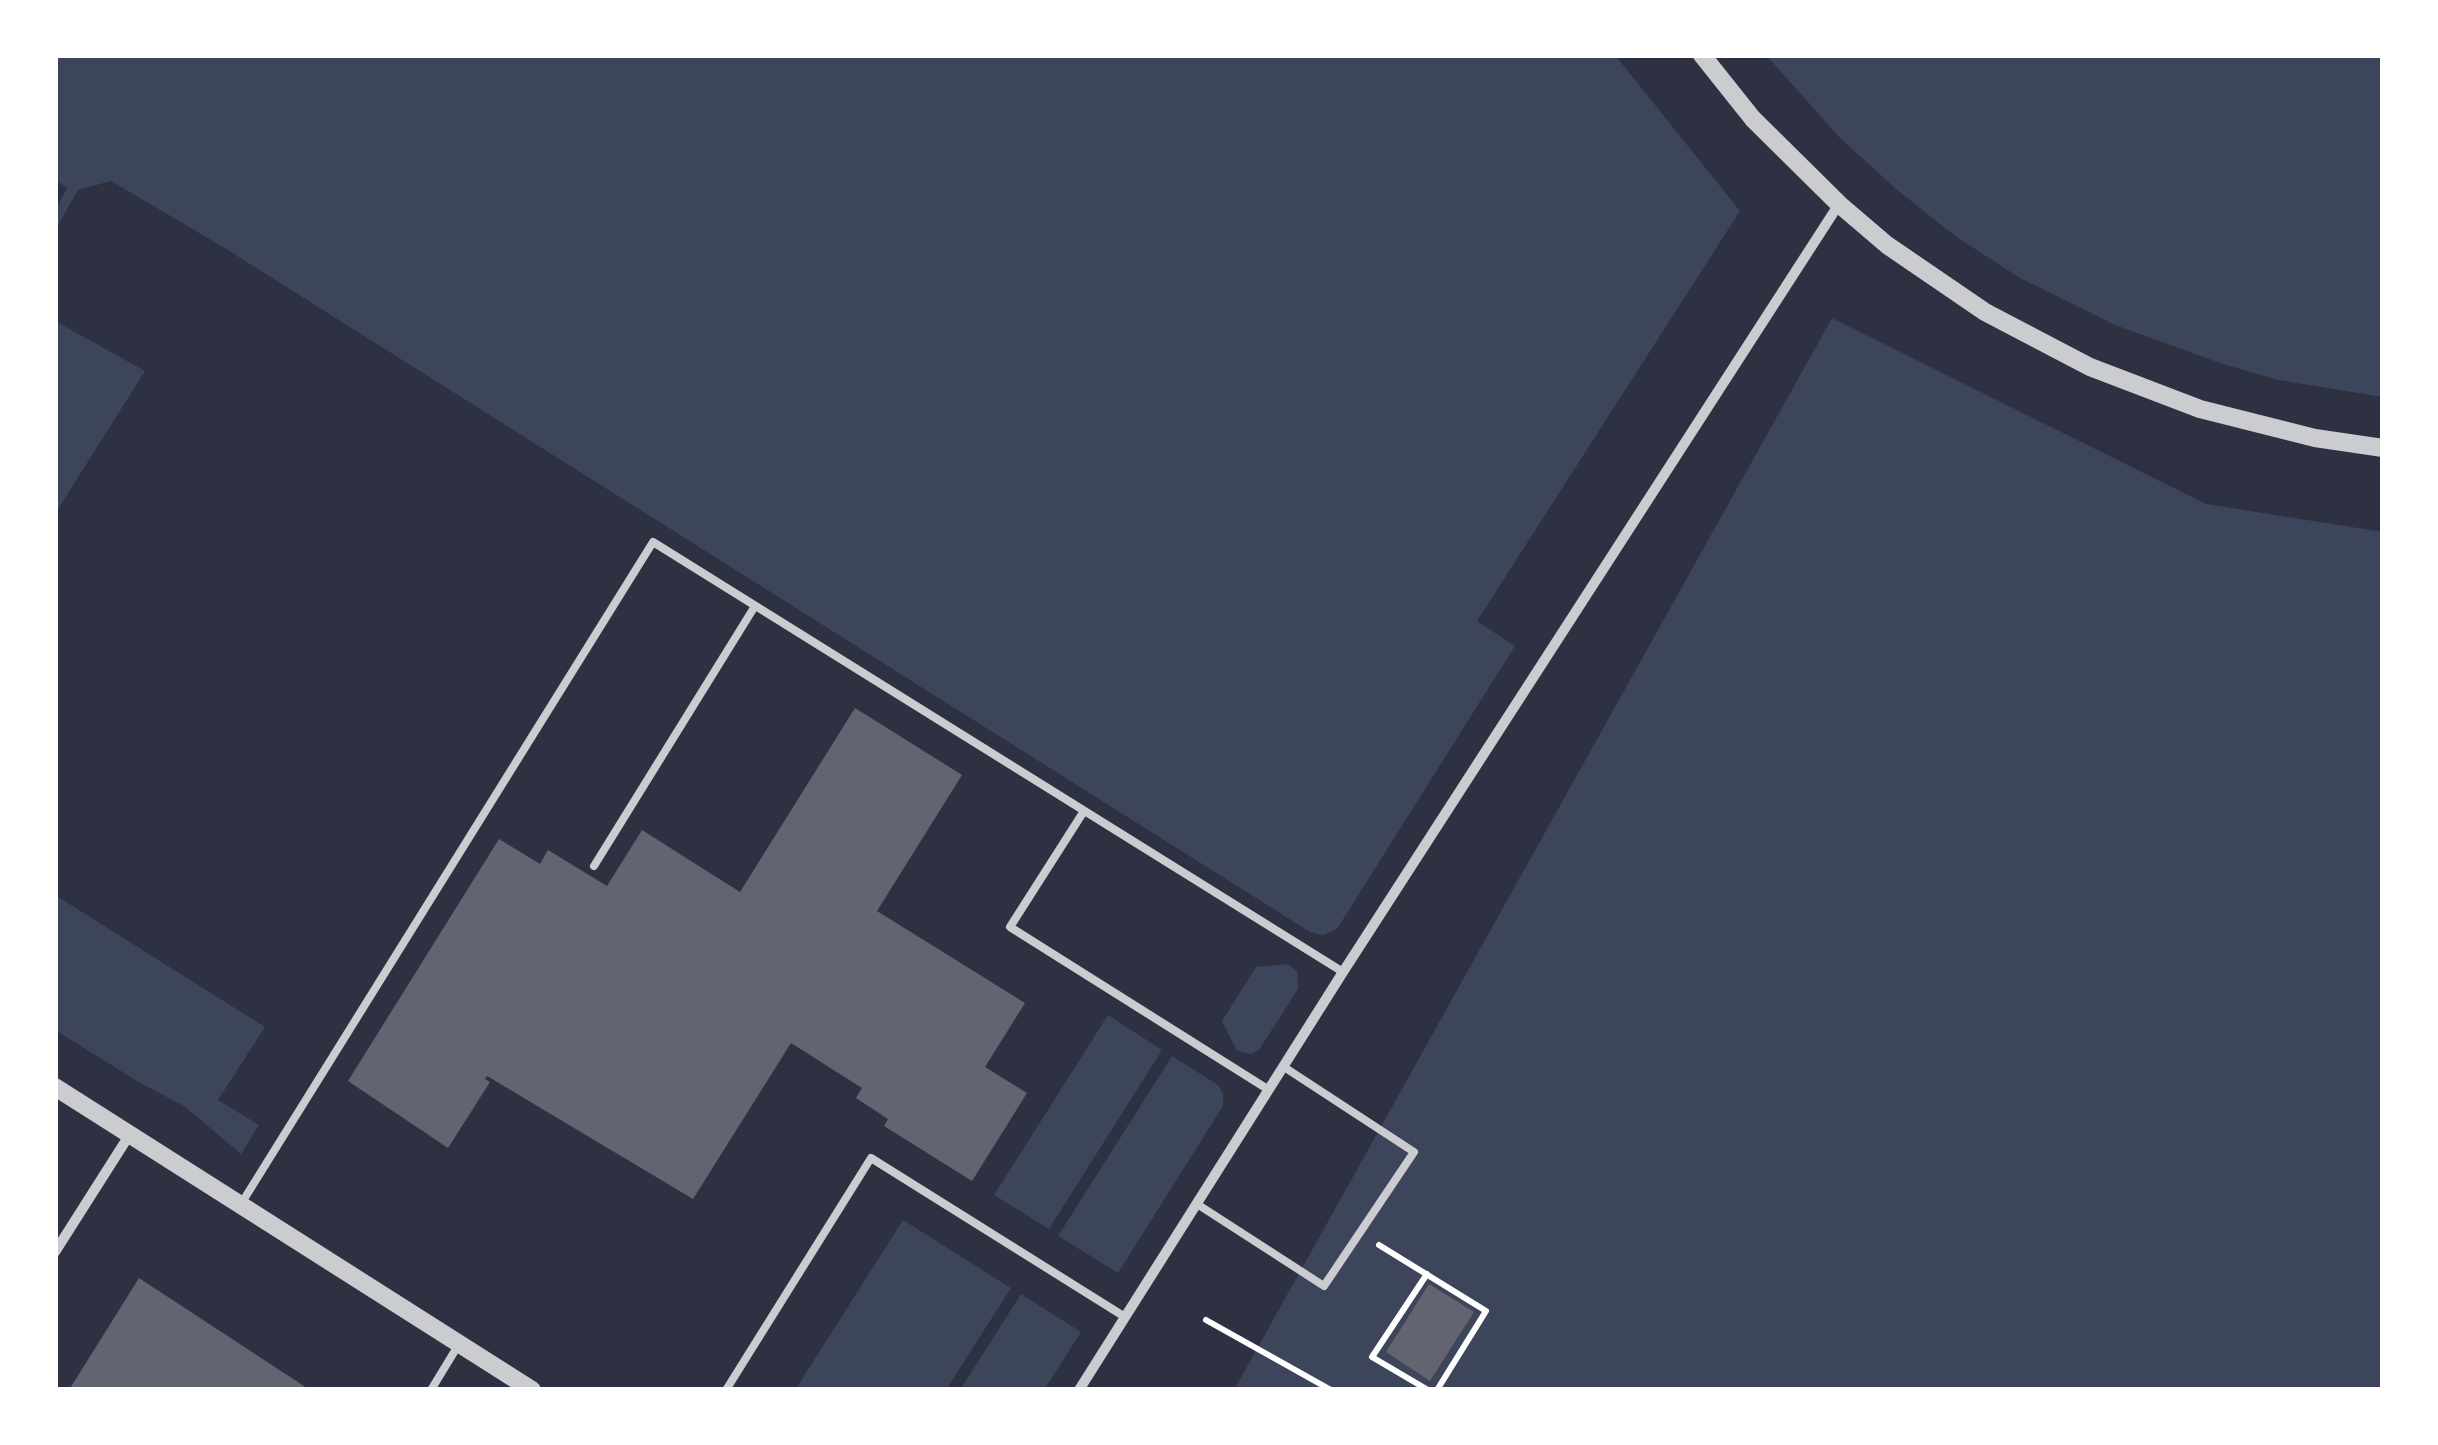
<!DOCTYPE html>
<html>
<head>
<meta charset="utf-8">
<style>
	body { margin:0 }
	#map { position:relative; width:2438px; height:1445px; overflow:hidden; background:#2d3142; font-family:Quicksand,sans-serif }
	canvas { display:block }
	.frame { position:absolute; inset:0; border:58px solid #fff; pointer-events:none }
</style>
</head>
<body>
<div id="map">
<canvas width="2438" height="1445"></canvas>
<div class="frame"></div>
</div>
<script>
const c = document.querySelector('canvas').getContext('2d');
c.lineJoin = 'round';
function fill(path, color) { c.fillStyle = color; c.fill(path, 'evenodd'); }
const poly = rows => new Path2D(rows.map(r => 'M' + r).join(''));
function stroke(path, color, width, dash) { c.strokeStyle = color; c.lineWidth = width; c.lineCap = dash ? 'butt' : 'round'; c.setLineDash(dash || []); c.stroke(path); }
fill(poly([
	[55,55,1615,55,1740,211,1477,621,1515,646,1337,929,1323,935,1310,932,223,247,111,181,78,190,55,230,55,211,67,188,55,180],
	[1766,55,2383,55,2383,397,2278,380,2223,364,2115,325,2020,278,1955,236,1896,189,1840,138],
	[1832,318,2206,504,2383,532,2383,1390,1234,1390],
	[55,321,145,371,55,514],
	[55,895,265,1027,218,1100,259,1125,241,1154,184,1106,142,1084,55,1030],
	[1287,964,1297,971,1298,989,1259,1050,1251,1054,1237,1051,1222,1021,1256,967],
	[1108,1015,1162,1050,1049,1229,994,1195],
	[1172,1056,1218,1085,1223,1093,1223,1106,1118,1273,1058,1236],
	[903,1220,1011,1288,946,1390,795,1390],
	[1021,1294,1081,1332,1044,1390,960,1390]
]), '#3c4559');
fill(poly([
	[855,708,962,775,877,911,1025,1003,985,1067,1027,1093,972,1181,884,1126,888,1119,856,1098,862,1088,791,1043,693,1199,487,1076,485,1079,490,1082,448,1148,348,1081,499,839,540,864,548,850,607,886,642,830,740,892],
	[139,1278,310,1390,69,1390],
	[1429,1284,1474,1312,1430,1381,1386,1352]
]), '#626471');
stroke(poly([
	[1379,1245,1486,1311,1437,1390],
	[1427,1274,1372,1357,1428,1390],
	[1206,1320,1331,1390]
]), '#fff', 6);
stroke(poly([
	[1084,811,1010,927,1269,1090],
	[594,866,755,606],
	[241,1204,653,542,1343,972],
	[1197,1204,1324,1286,1414,1152,1284,1067],
	[431,1390,459,1344],
	[726,1390,871,1158,1125,1317]
]), '#caccd0', 8);
stroke(poly([
	[55,1252,130,1134],
	[1079,1390,1343,972,1839,204]
]), '#caccd0', 10);
stroke(poly([
	[1702,55,1753,119,1839,204,1887,245,1985,312,2090,367,2200,409,2315,438,2383,448],
	[55,1087,532,1390]
]), '#caccd0', 18);
</script>
</body>
</html>
